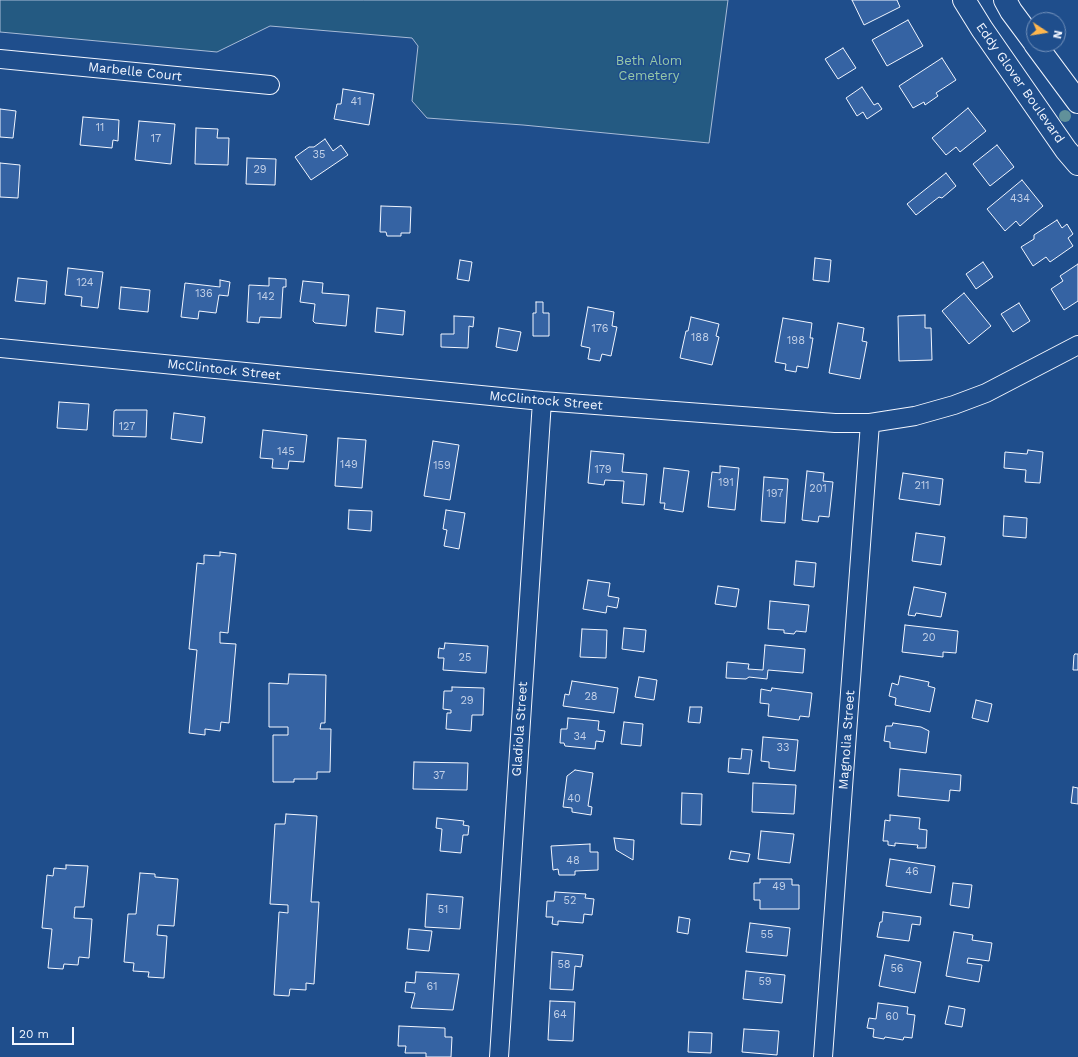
<!DOCTYPE html>
<html>
<head>
<meta charset="utf-8">
<style>
	body { margin:0 }
	#map { position:relative; width:1078px; height:1057px; overflow:hidden; background:#1f4e8c; font-family:"Work Sans",sans-serif }
	canvas { display:block }
	.north { position:absolute; left:1026px; top:12px; width:40px; height:40px; box-sizing:border-box; background:#1f4e8c; border:1px solid #7391ba; border-radius:50%; rotate:102deg; font-size:11px; font-weight:700; line-height:16px; text-align:center; color:#f2f6ff }
	.north::after { content:''; display:block; margin:auto; width:14px; height:18px; background:#ffb74d; clip-path:polygon(50% 0,100% 100%,50% 72%,0 100%) }
	.scale { position:absolute; left:12px; top:1027px; width:62px; height:18px; box-sizing:border-box; border:2px solid #f2f6ff; border-top:0; padding-left:5px; font-size:12px; line-height:14px; white-space:nowrap; color:#f2f6ff; -webkit-text-stroke:3px #1f4e8c; paint-order:stroke }
</style>
</head>
<body>
<div id="map">
<canvas width="1078" height="1057"></canvas>
<div class="north">N</div>
<div class="scale">20 m</div>
</div>
<script>
const c = document.querySelector('canvas').getContext('2d');
c.lineJoin = 'round';
function fill(path, color) { c.fillStyle = color; c.fill(path, 'evenodd'); }
const poly = rows => new Path2D(rows.map(r => 'M' + r).join(''));
function stroke(path, color, width, dash) { c.strokeStyle = color; c.lineWidth = width; c.lineCap = dash ? 'butt' : 'round'; c.setLineDash(dash || []); c.stroke(path); }
function write(font, color, halo, rows, align = 'center') {
  c.font = font + ' "Work Sans",sans-serif'; c.lineWidth = 3; c.setLineDash([]); c.textBaseline = 'middle'; c.strokeStyle = halo; c.fillStyle = color; for (const [text, x, y, turn = 0] of rows) {
    c.save(); c.translate(x, y); c.rotate((+turn || 0) * Math.PI / 180); c.textAlign = isNaN(turn) ? turn : align; if (halo) c.strokeText(text, 0, 0); c.fillText(text, 0, 0); c.restore();
  }
}
const green = poly([
	[0,0,728,0,709,143,523,125,427,118,412,101,418,46,412,38,270,26,217,52,0,32,0,0]
]);
fill(green, '#245a82');
stroke(green, '#a8bbd7', 1);
const building = poly([
	[852,0,897,0,900,7,864,25,852,0],
	[908,20,923,46,887,66,872,40,908,20],
	[843,48,856,68,838,79,825,59,843,48],
	[942,58,956,80,936,93,938,96,925,105,924,102,913,108,899,86,942,58],
	[862,87,874,105,878,103,882,109,867,119,863,112,857,116,846,98,862,87],
	[343,89,374,94,369,125,334,119,337,104,341,104,343,89],
	[968,108,986,131,960,152,956,147,946,155,932,138,968,108],
	[0,109,16,111,13,138,0,137,0,109],
	[83,117,119,120,118,141,113,140,112,148,80,145,83,117],
	[139,121,175,124,171,164,135,160,139,121],
	[196,128,218,129,217,138,229,138,228,165,195,164,196,128],
	[325,139,333,151,341,145,348,155,311,180,295,157,309,147,314,147,325,139],
	[997,145,1014,167,990,186,973,164,997,145],
	[247,158,276,159,275,185,246,184,247,158],
	[0,163,20,165,18,198,0,197,0,163],
	[946,173,956,186,942,198,939,197,916,215,907,204,946,173],
	[1022,180,1043,206,1020,226,1016,221,1005,231,987,209,1022,180],
	[381,206,411,207,410,233,401,233,401,236,387,236,386,232,380,232,381,206],
	[1057,220,1062,228,1067,224,1073,234,1068,238,1073,246,1050,262,1046,257,1033,266,1021,247,1034,239,1034,235,1057,220],
	[815,258,831,260,829,282,813,280,815,258],
	[460,260,472,262,469,281,457,279,460,260],
	[983,262,993,277,976,289,966,274,983,262],
	[1078,264,1078,301,1064,310,1051,289,1063,281,1060,276,1078,264],
	[68,268,103,272,98,308,81,306,82,297,65,295,68,268],
	[18,278,47,281,45,304,15,301,18,278],
	[269,278,286,279,286,287,283,287,281,318,260,317,259,323,247,322,249,285,269,286,269,278],
	[220,280,230,282,228,296,219,295,216,313,199,311,198,319,181,317,185,283,220,287,220,280],
	[303,281,323,283,322,293,349,295,346,326,315,323,313,321,315,304,300,302,303,281],
	[121,287,150,290,148,312,119,309,121,287],
	[964,293,991,326,969,344,942,311,964,293],
	[536,302,543,302,543,313,549,313,549,336,533,336,533,313,536,313,536,302],
	[1019,303,1030,321,1013,332,1001,314,1019,303],
	[588,307,614,312,612,326,617,327,611,356,602,354,600,361,588,359,590,348,581,346,588,307],
	[377,308,405,311,403,335,375,332,377,308],
	[925,315,925,328,931,328,932,360,899,361,898,316,925,315],
	[454,316,474,317,473,327,469,326,468,348,441,347,441,334,454,334,454,316],
	[691,317,719,324,716,336,719,337,712,365,680,358,686,331,688,331,691,317],
	[783,318,812,323,810,338,813,338,808,368,797,366,796,372,785,370,786,364,775,362,783,318],
	[838,323,864,328,862,341,867,342,860,379,829,373,838,323],
	[499,328,521,332,517,351,496,347,499,328],
	[59,402,89,404,87,430,57,428,59,402],
	[116,410,147,410,146,437,113,436,114,411,116,410],
	[174,413,205,417,202,443,171,439,174,413],
	[263,430,307,435,304,462,289,461,288,469,272,468,273,459,260,458,263,430],
	[338,438,366,440,362,488,335,486,338,438],
	[433,441,459,445,450,500,424,496,433,441],
	[1028,450,1043,452,1040,483,1025,482,1026,470,1004,468,1005,452,1027,454,1028,450],
	[591,451,624,454,622,472,647,474,644,505,622,503,624,481,605,480,604,485,588,483,591,451],
	[720,466,739,468,735,510,708,507,712,472,720,473,720,466],
	[664,468,689,471,683,512,664,509,665,503,660,503,664,468],
	[807,471,824,473,823,481,833,482,829,517,819,516,818,522,802,520,807,471],
	[903,473,943,479,940,505,899,499,903,473],
	[764,477,788,479,785,523,761,521,764,477],
	[349,510,372,511,371,531,348,529,349,510],
	[446,510,465,513,459,549,444,546,447,530,443,529,446,510],
	[1004,516,1027,518,1026,538,1003,536,1004,516],
	[916,533,945,537,941,565,912,561,916,533],
	[220,552,236,554,228,633,220,632,220,643,236,644,229,723,221,722,220,731,205,729,205,735,189,733,197,650,189,649,197,563,204,564,204,555,220,556,220,552],
	[796,561,816,563,814,587,794,585,796,561],
	[588,580,610,583,608,596,619,598,617,608,607,606,606,613,583,609,588,580],
	[718,586,739,589,736,607,715,604,718,586],
	[914,587,946,593,941,617,916,613,915,616,908,615,914,587],
	[770,601,809,605,806,632,796,631,794,634,784,633,784,630,768,629,770,601],
	[905,625,958,631,956,653,943,652,943,657,902,652,905,625],
	[624,628,646,630,644,652,622,649,624,628],
	[582,629,607,630,606,658,580,657,582,629],
	[445,643,488,646,486,673,443,670,444,658,438,658,439,648,444,649,445,643],
	[765,645,805,649,803,673,768,670,767,679,749,677,746,679,726,678,727,662,749,664,748,669,763,670,765,645],
	[1075,654,1078,654,1078,670,1073,670,1074,655,1075,654],
	[289,674,326,675,325,723,321,723,320,729,331,729,330,772,317,772,317,779,294,779,294,782,273,782,273,735,288,735,288,727,269,727,269,683,288,684,289,674],
	[900,676,929,682,928,686,935,688,930,712,895,705,896,698,889,696,892,683,898,685,900,676],
	[639,677,657,680,654,700,635,697,639,677],
	[572,681,618,688,614,713,563,706,565,694,569,695,572,681],
	[452,687,484,688,483,715,472,715,471,731,446,729,447,713,451,713,451,710,443,709,444,691,452,691,452,687],
	[772,688,812,693,809,717,800,716,799,720,768,716,769,704,760,703,761,689,771,691,772,688],
	[976,700,992,704,988,722,972,718,976,700],
	[690,707,702,707,700,723,688,722,690,707],
	[568,718,599,721,598,730,605,731,603,742,596,741,595,749,565,746,564,743,560,743,561,729,567,729,568,718],
	[624,722,643,724,641,746,621,744,624,722],
	[893,723,921,727,929,731,926,753,890,748,890,742,884,741,886,726,892,726,893,723],
	[763,737,798,740,795,771,769,768,769,762,761,761,763,737],
	[742,749,752,750,749,774,728,772,729,758,741,759,742,749],
	[414,762,468,763,467,790,413,789,414,762],
	[900,769,961,775,960,791,950,790,949,801,898,796,900,769],
	[575,770,593,773,588,806,592,807,591,815,572,812,572,808,563,807,567,776,575,770],
	[753,783,796,785,794,814,752,812,753,783],
	[1073,787,1078,788,1078,804,1071,803,1073,787],
	[682,793,702,794,701,825,681,824,682,793],
	[286,814,317,816,311,902,319,902,314,984,306,983,306,990,290,989,289,996,274,995,279,912,288,913,288,905,270,904,275,824,285,824,286,814],
	[890,815,920,818,919,829,927,830,926,848,917,848,918,845,895,843,895,846,888,845,888,841,883,841,885,820,890,821,890,815],
	[437,818,464,821,463,825,469,826,468,835,463,835,461,853,440,851,442,829,436,828,437,818],
	[761,831,794,834,790,863,758,859,761,831],
	[614,838,634,840,633,860,616,850,614,838],
	[590,844,590,852,598,852,598,870,575,871,575,875,559,875,558,869,553,870,551,846,590,844],
	[731,851,750,854,748,862,729,859,731,851],
	[890,859,935,866,931,893,886,886,890,859],
	[66,865,88,866,84,907,75,907,74,918,92,919,89,958,79,957,78,965,64,964,63,969,48,968,52,929,42,928,47,875,53,876,54,868,66,869,66,865],
	[140,873,155,874,155,877,178,879,174,926,158,925,157,935,167,936,164,978,148,977,149,972,133,971,134,963,124,962,128,914,136,914,140,873],
	[760,879,792,879,792,885,799,885,799,909,760,909,760,900,754,900,754,883,760,883,760,879],
	[953,883,972,885,969,908,950,905,953,883],
	[555,892,586,894,585,898,594,899,592,915,584,914,583,923,558,921,558,925,552,924,553,917,546,917,547,901,554,901,555,892],
	[427,894,463,897,460,929,425,927,427,894],
	[883,912,921,917,920,925,912,924,909,941,877,937,880,922,882,922,883,912],
	[679,917,690,919,688,934,677,932,679,917],
	[750,923,790,928,787,956,746,952,750,923],
	[409,929,432,931,429,951,407,949,409,929],
	[954,932,973,935,972,940,992,943,989,961,968,958,967,963,982,965,979,982,946,976,954,932],
	[552,952,583,955,581,967,575,966,573,990,550,989,552,952],
	[885,955,921,962,915,993,879,986,885,955],
	[746,971,785,975,782,1003,743,999,746,971],
	[416,972,459,974,453,1010,411,1008,415,993,405,992,406,982,415,983,416,972],
	[550,1001,575,1002,573,1041,548,1040,550,1001],
	[878,1003,908,1007,907,1014,915,1015,912,1038,904,1037,903,1040,885,1037,884,1039,873,1037,874,1029,867,1028,869,1018,876,1019,878,1003],
	[949,1006,965,1009,962,1027,945,1024,949,1006],
	[399,1026,445,1028,445,1037,452,1037,451,1057,426,1057,426,1053,405,1053,406,1046,398,1046,399,1026],
	[744,1029,779,1031,777,1055,742,1052,744,1029],
	[689,1032,712,1033,711,1053,688,1052,689,1032]
]);
fill(building, '#3563a3');
stroke(building, '#f2f6ff', 1);
const minor = poly([
	[0,59,270,85],
	[0,348,542,401,835,423,870,423,915,416,954,405,986,393,1078,345],
	[499,1057,542,401],
	[823,1057,870,423]
]);
const tertiary = poly([
	[964,0,982,29,1066,150,1078,164],
	[1005,0,1011,11,1034,42],
	[1035,44,1078,102]
]);
stroke(minor, '#f2f6ff', 20);
stroke(tertiary, '#f2f6ff', 24);
stroke(minor, '#1f4e8c', 18);
stroke(tertiary, '#1f4e8c', 22);
c.fillStyle = '#61919a';
for (const [x, y] of [
	[1065,116]
]) { c.beginPath(); c.arc(x, y, 6, 0, 2 * Math.PI); c.fill(); }
write('11px', '#c3d1e8', null, [
	["41",356,102],
	["11",100,128],
	["17",156,139],
	["35",319,155],
	["29",260,170],
	["434",1020,199],
	["124",85,283],
	["136",204,294],
	["142",266,297],
	["176",600,329],
	["188",700,338],
	["198",796,341],
	["127",127,427],
	["145",286,452],
	["149",349,465],
	["159",442,466],
	["179",603,470],
	["191",726,483],
	["211",922,486],
	["201",818,489],
	["197",775,494],
	["20",929,638],
	["25",465,658],
	["28",591,697],
	["29",467,701],
	["34",580,737],
	["33",783,748],
	["37",439,776],
	["40",574,799],
	["48",573,861],
	["46",912,872],
	["49",779,887],
	["52",570,901],
	["51",443,910],
	["55",767,935],
	["58",564,965],
	["56",897,969],
	["59",765,982],
	["61",432,987],
	["64",560,1015],
	["60",892,1017]
]);
write('13px', '#97c8a6', '#1f4e8c', [
	["Beth Alom",649,61],
	["Cemetery",649,76]
]);
write('13px', '#f2f6ff', '#1f4e8c', [
	["Marbelle Court",135,72,6],
	["Eddy Glover Boulevard",1020,83,55],
	["McClintock Street",224,370,6],
	["McClintock Street",546,401,5],
	["Gladiola Street",520,729,-86],
	["Magnolia Street",847,740,-86]
]);
</script>
</body>
</html>
